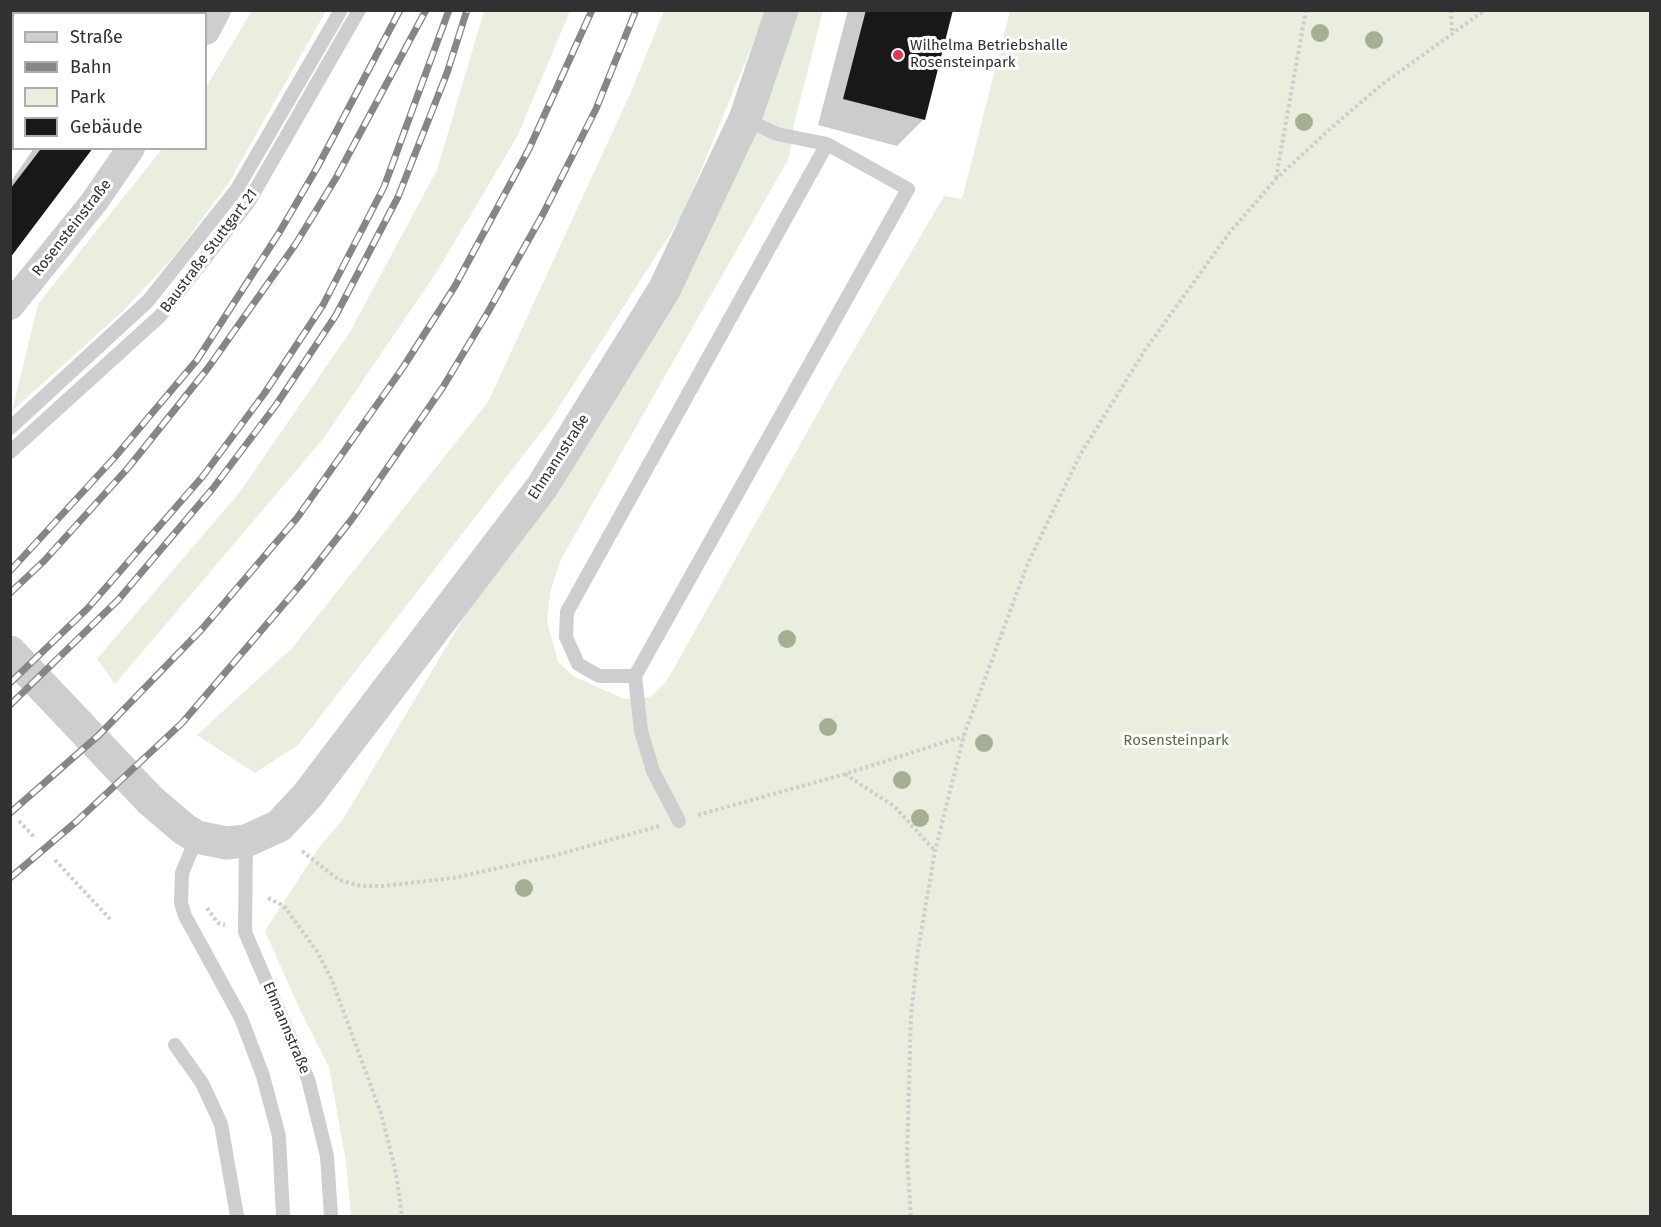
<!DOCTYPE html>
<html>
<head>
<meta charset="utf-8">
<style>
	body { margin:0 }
	#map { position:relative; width:1661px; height:1227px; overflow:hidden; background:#fff; font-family:"Fira Sans",sans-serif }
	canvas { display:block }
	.frame { position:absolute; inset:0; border:12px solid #313131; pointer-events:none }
	.legend { position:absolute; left:12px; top:12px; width:195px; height:138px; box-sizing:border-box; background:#fff; border:2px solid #adadad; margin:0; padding:8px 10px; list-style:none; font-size:18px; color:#313131 }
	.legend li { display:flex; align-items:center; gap:12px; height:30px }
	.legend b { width:30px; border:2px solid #adadad }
</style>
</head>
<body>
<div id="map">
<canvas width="1661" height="1227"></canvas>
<div class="frame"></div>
<ul class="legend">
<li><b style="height:8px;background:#cecece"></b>Straße</li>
<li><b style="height:8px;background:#868686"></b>Bahn</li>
<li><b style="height:16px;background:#e9eedf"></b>Park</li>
<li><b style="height:16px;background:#181818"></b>Gebäude</li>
</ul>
</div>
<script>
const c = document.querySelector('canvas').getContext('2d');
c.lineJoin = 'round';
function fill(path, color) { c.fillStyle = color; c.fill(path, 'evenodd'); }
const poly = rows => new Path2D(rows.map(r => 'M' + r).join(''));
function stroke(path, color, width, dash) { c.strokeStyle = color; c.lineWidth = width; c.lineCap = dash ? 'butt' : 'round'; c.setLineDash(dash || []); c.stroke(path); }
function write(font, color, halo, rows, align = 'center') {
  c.font = font + ' "Fira Sans",sans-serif'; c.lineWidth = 6; c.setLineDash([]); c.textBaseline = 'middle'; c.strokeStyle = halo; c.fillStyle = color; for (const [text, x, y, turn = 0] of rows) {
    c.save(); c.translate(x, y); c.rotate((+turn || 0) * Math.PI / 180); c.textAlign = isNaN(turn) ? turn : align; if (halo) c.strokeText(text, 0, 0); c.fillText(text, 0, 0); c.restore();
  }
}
fill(poly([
	[252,11,326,11,228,184,176,254,123,311,12,411,38,304,162,149,206,148,206,87],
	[484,11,570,11,517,137,436,273,323,439,115,684,97,659,239,493,350,332,437,170],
	[664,11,766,11,683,214,552,418,298,745,255,773,197,735,293,647,488,402,631,92],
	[782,11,823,11,794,124,789,158,561,559,550,593,547,621,558,662,573,676,624,699,650,697,666,682,842,370,944,196,962,199,1010,11,1650,11,1650,1216,351,1216,346,1162,329,1067,299,1008,265,931,320,846,342,821,542,487,664,290]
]), '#e9eedf');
fill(poly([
	[10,10,19,10,14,14,10,22],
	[124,10,180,10,178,14,122,14],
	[848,10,952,10,923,120,897,146,818,125],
	[34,148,91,148,10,255,10,183]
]), '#0003');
fill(poly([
	[132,10,184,10,182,14,130,14],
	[866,10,953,10,925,120,843,99],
	[38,148,93,148,10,258,10,189,40,150]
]), '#181818');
stroke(poly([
	[1451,10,1452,32],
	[37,14,39,10],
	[10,50,14,45],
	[1276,178,1306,10],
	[845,774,895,807,935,851],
	[698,815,845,774,964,736],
	[19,821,35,838],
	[302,851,339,880,361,886,383,886,453,878,553,856,659,826],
	[55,860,110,919],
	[268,898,284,906,318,953,331,978,381,1113,396,1173,402,1216],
	[207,908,218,923,225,925],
	[911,1216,907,1158,911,1015,918,950,935,851,964,735,1028,563,1080,455,1145,350,1230,232,1276,179,1331,128,1380,86,1485,10]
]), '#cecece', 4, [3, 3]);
stroke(poly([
	[92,14,94,10],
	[745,119,777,134,827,144,567,612,566,637,578,664,599,676,635,676,908,189,827,144],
	[10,130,14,126],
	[10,428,148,301,237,189,341,10],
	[10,452,160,316,248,203,359,10],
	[635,676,641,731,653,771,679,821],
	[197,837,182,873,181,903,185,916,241,1018,263,1076,279,1136,283,1216],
	[246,841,245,932,308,1079,327,1156,331,1216],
	[175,1045,202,1083,221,1124,237,1216]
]), '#cecece', 14);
stroke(poly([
	[206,31,217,10],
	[10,306,94,202,131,148]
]), '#cecece', 28);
stroke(poly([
	[10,652,150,800,184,829,197,837,226,843,246,841,279,826,307,796,542,487,664,290,745,119,782,10]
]), '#cecece', 33);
const rail = poly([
	[10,571,115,457,197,360,279,233,318,166,400,10],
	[10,593,44,561,128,468,208,368,295,245,336,178,426,10],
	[10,683,88,608,203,476,264,394,323,305,384,187,449,10],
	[10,705,118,600,214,487,276,405,336,315,398,197,447,73,467,10],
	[10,813,99,735,202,629,297,518,402,369,455,286,529,149,592,10],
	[10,878,77,821,182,723,302,583,352,519,443,387,488,312,543,214,596,109,636,10]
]);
stroke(rail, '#868686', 7);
stroke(rail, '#fff', 4.5, [14]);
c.fillStyle = '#a4af94';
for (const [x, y] of [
	[1320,33],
	[1374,40],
	[1304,122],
	[787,639],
	[828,727],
	[984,743],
	[902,780],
	[920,818],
	[524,888]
]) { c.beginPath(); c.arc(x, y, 9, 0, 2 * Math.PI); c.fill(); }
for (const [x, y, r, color] of [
	[898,55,6,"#e63456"]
]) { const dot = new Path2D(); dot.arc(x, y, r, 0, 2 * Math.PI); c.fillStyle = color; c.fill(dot); stroke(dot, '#fff', 2); }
write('15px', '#313131', '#fff', [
	["Wilhelma Betriebshalle",910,46],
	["Rosensteinpark",910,63]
], 'left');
write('15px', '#313131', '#fff', [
	["Rosensteinstraße",72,228,-52],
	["Baustraße Stuttgart 21",209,251,-53],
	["Ehmannstraße",559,457,-57],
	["Ehmannstraße",286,1028,67]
]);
write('15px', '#5a6e3d', '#fff', [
	["Rosensteinpark",1176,741]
]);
</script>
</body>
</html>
